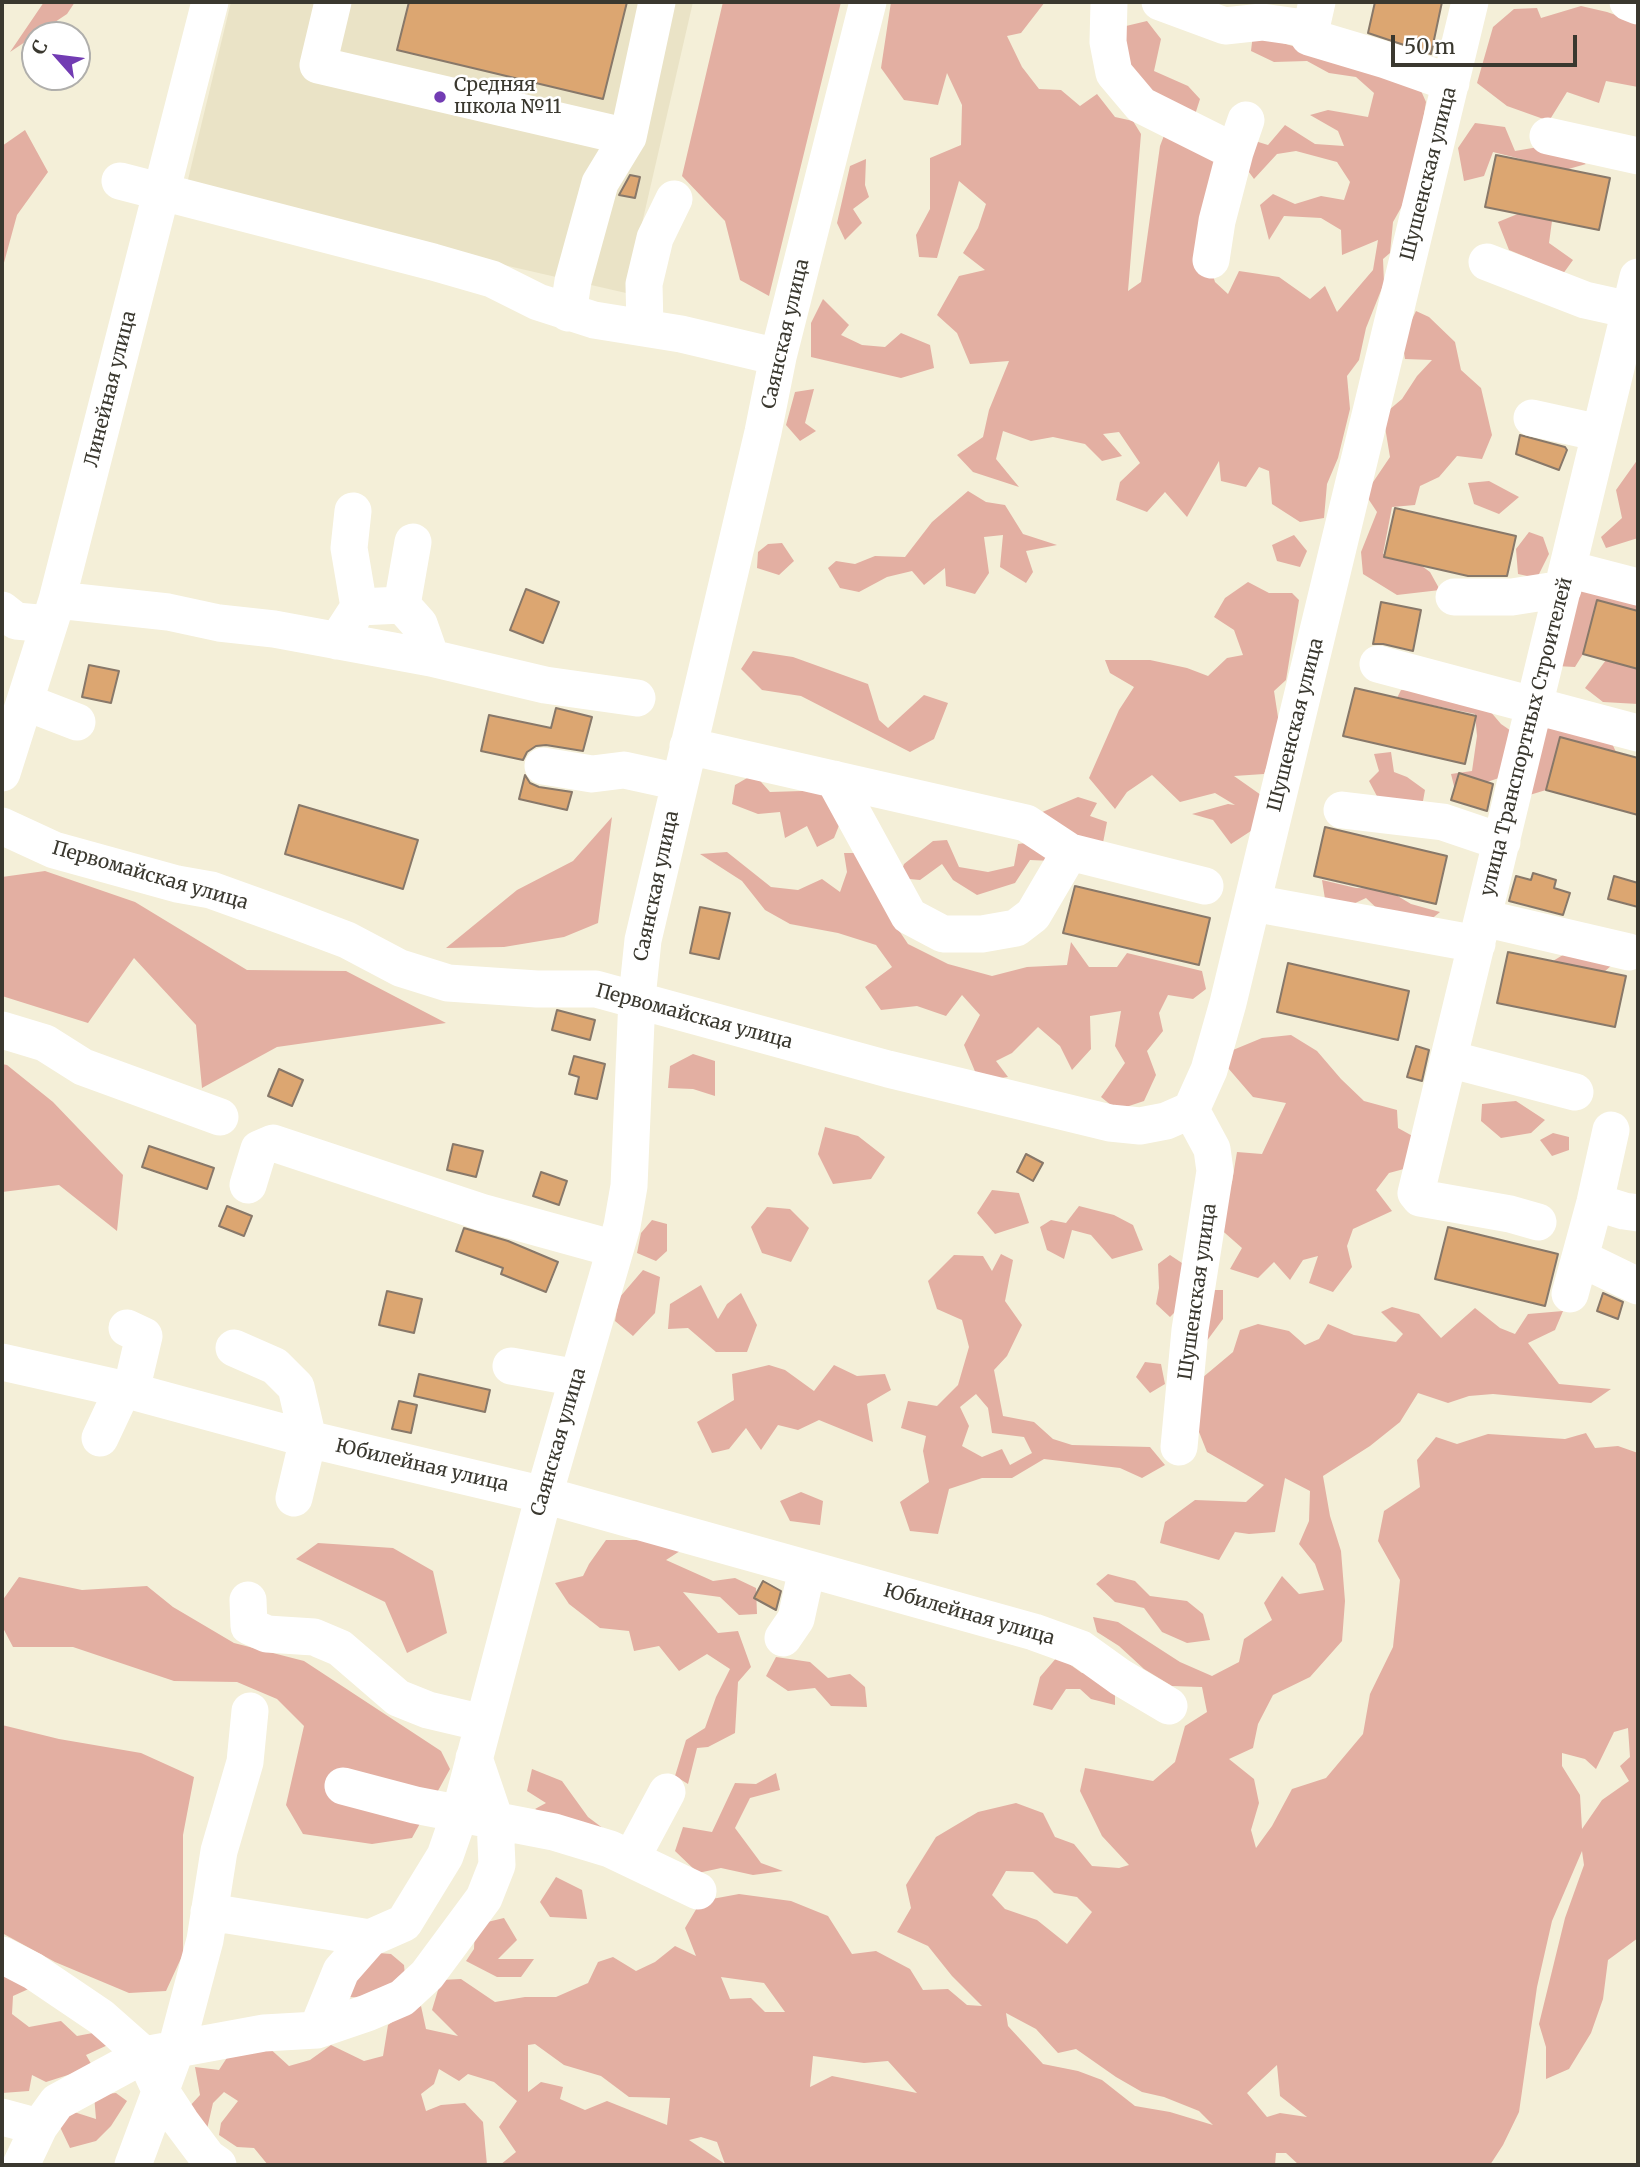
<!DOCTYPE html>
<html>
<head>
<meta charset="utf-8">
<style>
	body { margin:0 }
	#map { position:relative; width:1640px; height:2167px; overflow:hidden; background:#f4efd8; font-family:Merriweather,serif }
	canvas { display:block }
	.frame { position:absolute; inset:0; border:4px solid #3a382f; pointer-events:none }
	.north { position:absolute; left:21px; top:21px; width:70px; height:70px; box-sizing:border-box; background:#fff; border:2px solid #b0afac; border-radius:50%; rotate:298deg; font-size:19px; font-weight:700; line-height:28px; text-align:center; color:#3a382f }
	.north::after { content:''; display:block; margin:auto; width:24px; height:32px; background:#723cb3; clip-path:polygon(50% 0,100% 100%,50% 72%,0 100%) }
	.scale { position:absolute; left:1391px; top:35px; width:186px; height:32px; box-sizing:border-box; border:4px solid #3a382f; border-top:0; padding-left:9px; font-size:21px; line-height:24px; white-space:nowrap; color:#3a382f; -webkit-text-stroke:5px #fff; paint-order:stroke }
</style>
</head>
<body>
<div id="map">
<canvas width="1640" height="2167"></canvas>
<div class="frame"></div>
<div class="north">С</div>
<div class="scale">50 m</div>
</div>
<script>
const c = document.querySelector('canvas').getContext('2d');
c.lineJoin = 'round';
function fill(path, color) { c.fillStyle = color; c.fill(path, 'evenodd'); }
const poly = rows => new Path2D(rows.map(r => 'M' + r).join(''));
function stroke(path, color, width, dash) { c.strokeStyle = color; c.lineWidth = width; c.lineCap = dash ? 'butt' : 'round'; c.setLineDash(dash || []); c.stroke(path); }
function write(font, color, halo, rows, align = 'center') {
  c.font = font + ' Merriweather,serif'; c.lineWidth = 5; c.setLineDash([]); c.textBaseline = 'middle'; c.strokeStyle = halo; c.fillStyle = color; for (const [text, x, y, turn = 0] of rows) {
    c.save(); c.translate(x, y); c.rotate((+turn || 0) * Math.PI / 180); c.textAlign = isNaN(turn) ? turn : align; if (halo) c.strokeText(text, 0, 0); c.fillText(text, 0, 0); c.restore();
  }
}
fill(poly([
	[231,2,693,2,626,293,185,192]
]), '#eae3c6');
fill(poly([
	[44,2,75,2,67,14,10,52],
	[723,2,841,2,769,296,740,280,725,221,682,176],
	[891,2,1045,2,1021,33,1007,36,1022,67,1039,89,1061,90,1080,106,1097,94,1115,117,1133,121,1141,134,1128,291,1141,282,1160,146,1168,125,1216,153,1206,254,1215,282,1228,294,1239,271,1279,277,1310,299,1325,286,1337,312,1373,270,1378,240,1342,255,1341,230,1321,218,1284,216,1269,240,1260,205,1273,194,1295,204,1321,196,1344,200,1350,182,1337,162,1296,151,1277,154,1254,179,1243,164,1255,141,1268,145,1285,125,1315,144,1344,146,1338,131,1310,115,1328,110,1368,117,1374,93,1356,77,1329,73,1307,61,1274,62,1251,51,1253,34,1418,84,1426,102,1417,156,1402,206,1393,222,1390,253,1383,259,1384,283,1366,328,1359,360,1347,376,1350,409,1338,458,1327,484,1324,518,1300,522,1272,504,1269,471,1259,467,1246,487,1221,481,1219,461,1187,517,1165,492,1147,512,1116,500,1120,482,1140,463,1119,432,1103,434,1122,456,1102,461,1085,444,1053,437,1031,441,1003,431,996,459,1019,487,973,472,957,455,983,437,989,410,1009,361,970,364,957,333,937,315,959,276,985,270,963,253,978,228,986,204,959,181,937,258,919,257,916,235,930,209,930,158,961,145,962,105,947,73,938,105,904,100,881,68],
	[1581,6,1607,12,1636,22,1638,26,1638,87,1606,81,1599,103,1567,92,1549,121,1507,106,1477,83,1493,27,1514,9,1537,8,1541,18],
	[1147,21,1161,39,1154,71,1188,86,1200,99,1193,121,1142,96,1122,63,1126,26],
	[1475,123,1505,127,1515,151,1550,145,1586,164,1565,170,1493,152,1484,176,1464,181,1458,148],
	[25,130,48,172,17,215,2,270,2,146],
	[866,159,865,185,869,197,853,209,862,223,845,240,837,223,850,166],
	[1520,213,1552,221,1549,243,1573,260,1560,278,1531,259,1509,250,1498,222],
	[823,299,849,325,841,335,862,345,885,347,901,333,930,345,934,368,901,378,811,357,811,323],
	[1416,311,1429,317,1455,342,1461,370,1481,388,1492,435,1482,459,1457,456,1439,477,1420,486,1415,505,1392,507,1383,554,1404,553,1430,572,1440,590,1397,595,1363,574,1361,552,1377,512,1365,494,1390,457,1383,415,1402,399,1417,376,1432,360,1405,359,1402,340],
	[814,389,805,423,816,431,800,441,786,425,795,392],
	[1638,459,1638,538,1606,548,1601,537,1622,518,1616,490],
	[1489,481,1519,497,1499,514,1474,504,1468,483],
	[968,491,986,502,1005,505,1023,534,1057,545,1026,551,1033,572,1026,583,1000,567,1003,535,984,537,989,573,975,594,946,586,945,568,924,585,912,571,887,577,859,592,840,588,828,568,836,561,855,564,875,556,905,557,932,522],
	[1529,532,1543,537,1549,554,1537,578,1518,574,1516,549],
	[1294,535,1307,551,1300,567,1277,561,1272,545],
	[782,543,794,561,779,575,757,568,758,552,768,544],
	[1248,582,1269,593,1292,593,1299,600,1286,680,1274,691,1280,730,1264,774,1234,776,1261,795,1254,829,1231,844,1213,820,1192,814,1228,804,1235,805,1215,793,1180,802,1152,775,1127,792,1115,809,1089,778,1119,710,1134,687,1110,673,1105,660,1150,660,1187,668,1208,676,1227,658,1243,655,1234,630,1214,617,1225,598],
	[1588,585,1638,597,1638,611,1598,601,1583,654,1575,667,1556,666,1568,601],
	[753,651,793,657,868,684,879,720,888,728,924,695,948,703,934,739,910,752,801,696,762,690,741,669],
	[1606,660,1638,669,1638,704,1603,702,1585,688],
	[1401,690,1448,692,1484,704,1501,724,1517,735,1505,776,1463,790,1454,786,1451,774,1472,771,1477,736,1475,714,1397,698],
	[1552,723,1609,737,1616,752,1561,737,1546,790,1523,797,1537,731],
	[1391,752,1394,772,1407,777,1425,790,1423,801,1380,802,1369,781,1379,771,1374,754],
	[754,774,770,792,802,791,825,786,842,818,834,838,817,847,807,826,785,838,780,812,758,814,732,804,735,785],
	[1078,797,1097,803,1090,816,1107,822,1102,848,1058,840,1040,813],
	[612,817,598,923,564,937,504,947,446,948,517,890,573,861],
	[947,840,959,867,988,872,1014,866,1018,844,1033,842,1053,861,1030,860,1015,883,977,895,953,880,942,864,920,880,899,878,904,864,933,841],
	[727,852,771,887,798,890,822,879,840,892,847,872,844,853,858,853,892,920,908,944,948,964,992,976,1027,967,1067,965,1071,942,1089,967,1117,967,1127,953,1202,971,1206,989,1193,999,1168,995,1159,1013,1163,1031,1147,1051,1156,1075,1144,1101,1117,1110,1101,1097,1125,1063,1115,1046,1121,1011,1090,1016,1091,1049,1072,1070,1060,1046,1038,1027,1012,1053,996,1061,1008,1077,979,1081,964,1045,980,1015,962,995,946,1016,917,1006,881,1010,865,987,892,967,876,945,838,933,790,924,765,910,742,881,700,854],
	[45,871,135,902,247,970,346,971,446,1023,277,1047,202,1088,196,1025,134,958,88,1023,2,996,2,877],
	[1322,880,1356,888,1386,889,1411,904,1440,912,1423,926,1385,916,1366,898,1351,905,1325,899],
	[1571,950,1612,965,1604,972,1553,961],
	[1291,1035,1317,1051,1341,1079,1364,1101,1397,1110,1398,1128,1418,1139,1415,1166,1389,1173,1376,1190,1392,1211,1353,1229,1347,1246,1352,1267,1333,1292,1309,1283,1318,1256,1303,1260,1290,1280,1274,1262,1258,1278,1230,1269,1242,1248,1217,1226,1232,1182,1237,1152,1262,1154,1286,1103,1253,1097,1228,1068,1233,1050,1262,1038],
	[693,1054,715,1061,715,1096,693,1089,668,1088,670,1066],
	[2,1064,7,1065,53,1102,123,1175,117,1231,59,1185,2,1192],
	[1516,1101,1545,1120,1531,1133,1501,1138,1481,1121,1482,1104],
	[825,1127,858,1136,885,1157,871,1179,833,1184,818,1154],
	[1553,1133,1569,1137,1569,1150,1552,1156,1540,1140],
	[992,1190,1019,1193,1029,1223,995,1234,977,1213],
	[1079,1206,1114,1215,1133,1225,1143,1250,1112,1259,1091,1235,1072,1230,1064,1259,1047,1250,1040,1227,1051,1220,1066,1223],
	[767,1207,790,1209,809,1228,791,1262,762,1253,751,1227],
	[652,1220,667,1224,667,1251,656,1261,637,1253,641,1233],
	[1001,1254,1013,1260,1005,1301,1022,1325,1007,1356,994,1370,1003,1416,1034,1422,1053,1439,1072,1445,1150,1447,1165,1465,1142,1478,1120,1468,1044,1459,1012,1478,982,1478,949,1489,938,1534,910,1531,900,1502,929,1482,923,1451,926,1436,901,1428,908,1401,937,1406,958,1385,969,1347,962,1320,937,1309,928,1281,954,1255,983,1256,992,1271],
	[976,1394,988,1408,992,1433,1024,1437,1032,1453,1010,1465,1002,1449,982,1457,962,1446,969,1426,960,1407],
	[1170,1255,1188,1267,1191,1296,1170,1317,1156,1304,1159,1288,1158,1264],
	[643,1270,660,1277,655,1313,633,1336,615,1321,619,1298],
	[701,1285,718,1319,727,1304,741,1293,757,1325,747,1352,716,1352,688,1328,668,1329,670,1304],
	[1210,1290,1223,1290,1223,1319,1206,1342],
	[1392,1307,1419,1314,1441,1338,1475,1308,1500,1328,1515,1334,1528,1314,1563,1311,1555,1330,1528,1343,1559,1384,1611,1389,1591,1403,1493,1394,1469,1396,1448,1403,1418,1393,1400,1422,1370,1446,1323,1476,1330,1516,1341,1551,1345,1601,1342,1641,1310,1677,1273,1695,1258,1724,1253,1748,1229,1759,1254,1779,1259,1803,1251,1830,1256,1848,1272,1826,1292,1789,1326,1778,1363,1734,1370,1694,1393,1647,1400,1580,1378,1541,1384,1511,1420,1487,1417,1460,1436,1437,1457,1444,1488,1434,1565,1439,1586,1433,1595,1448,1618,1446,1638,1453,1638,1938,1608,1960,1603,1999,1591,2033,1569,2069,1546,2079,1546,2047,1539,2024,1565,1918,1584,1865,1582,1851,1552,1921,1537,1987,1519,2112,1503,2145,1490,2165,1299,2165,1286,2153,1276,2153,1275,2165,500,2165,516,2152,499,2127,517,2101,494,2082,468,2074,459,2081,439,2069,434,2084,421,2094,426,2111,441,2105,465,2103,483,2122,487,2165,268,2165,254,2148,237,2147,219,2135,221,2123,238,2101,224,2092,213,2103,207,2129,188,2108,200,2095,195,2067,219,2070,230,2053,266,2045,289,2066,310,2060,331,2045,364,2061,383,2056,388,2025,406,2012,421,2006,426,2029,458,2036,432,2010,441,1980,461,1979,495,2002,525,1997,556,1997,588,1983,598,1962,613,1957,636,1971,655,1962,675,1946,696,1956,685,1928,701,1901,739,1894,791,1901,828,1916,852,1954,876,1951,910,1969,923,1990,948,1989,967,2005,982,2006,952,1976,928,1946,897,1932,911,1908,906,1885,936,1837,978,1812,1016,1803,1043,1813,1055,1837,1074,1844,1092,1866,1119,1868,1129,1865,1102,1836,1080,1791,1085,1768,1153,1781,1175,1762,1185,1726,1207,1712,1202,1687,1172,1686,1144,1669,1119,1646,1097,1632,1093,1617,1118,1622,1180,1662,1212,1676,1239,1662,1244,1639,1272,1620,1264,1603,1282,1576,1299,1594,1324,1590,1315,1564,1299,1544,1309,1521,1310,1491,1285,1478,1275,1532,1249,1534,1235,1532,1219,1560,1160,1543,1165,1522,1195,1500,1246,1502,1264,1485,1207,1452,1195,1422,1202,1378,1233,1352,1240,1330,1258,1324,1289,1331,1305,1345,1319,1339,1328,1324,1354,1335,1396,1342,1403,1334,1381,1312],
	[1628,1728,1630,1757,1620,1766,1629,1781,1602,1800,1582,1829,1580,1795,1562,1766,1562,1753,1585,1759,1596,1769,1614,1732],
	[1006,1871,1033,1872,1054,1893,1077,1897,1092,1912,1067,1944,1037,1920,1005,1909,992,1895],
	[721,1977,764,1983,785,2012,765,2012,751,1998,730,1999],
	[1006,2013,1036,2029,1058,2053,1076,2049,1116,2077,1142,2092,1164,2097,1199,2111,1213,2125,1170,2112,1135,2106,1102,2080,1078,2071,1043,2064,1008,2026],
	[535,2044,564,2065,601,2076,629,2097,670,2098,667,2125,607,2101,585,2110,560,2099,563,2087,541,2082,528,2092,528,2045],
	[813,2056,864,2063,888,2061,917,2093,832,2076,810,2087],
	[1277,2065,1280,2096,1307,2117,1280,2113,1267,2117,1247,2093],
	[701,2137,717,2142,725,2164,689,2140],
	[1145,1362,1161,1364,1165,1384,1150,1393,1136,1377],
	[769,1365,785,1370,814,1391,834,1365,857,1376,885,1374,891,1390,867,1404,873,1442,819,1420,798,1430,778,1425,761,1450,746,1428,729,1449,712,1453,697,1422,734,1400,732,1374],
	[801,1492,823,1501,820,1525,790,1521,780,1501],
	[606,1540,651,1540,680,1551,666,1560,713,1581,735,1578,756,1588,757,1614,739,1615,720,1597,683,1592,718,1633,738,1631,751,1667,738,1682,735,1733,708,1747,697,1748,688,1784,675,1776,686,1740,705,1728,716,1697,730,1669,707,1654,679,1671,659,1646,634,1651,629,1631,600,1628,569,1604,555,1583,583,1576,589,1564],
	[318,1543,393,1548,433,1571,447,1633,407,1653,385,1602,296,1559],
	[1108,1574,1135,1581,1150,1596,1187,1601,1203,1614,1210,1640,1187,1643,1162,1632,1144,1608,1115,1602,1096,1584],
	[19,1577,82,1590,147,1586,173,1607,234,1643,304,1661,441,1751,450,1769,412,1838,372,1844,303,1834,286,1805,304,1726,277,1699,237,1682,174,1681,73,1647,13,1647,2,1626,2,1601],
	[1058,1656,1082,1673,1101,1673,1115,1687,1115,1705,1091,1699,1080,1689,1066,1689,1052,1710,1033,1705,1040,1677],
	[776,1657,810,1662,828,1678,850,1674,865,1687,867,1707,831,1706,815,1688,788,1691,766,1676],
	[2,1725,59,1739,141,1753,194,1777,183,1835,183,1954,166,1991,129,1993,55,1962,2,1933],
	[532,1769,562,1781,588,1817,616,1838,563,1827,535,1809,546,1803,527,1791],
	[776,1773,780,1790,750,1798,735,1828,761,1863,783,1871,753,1875,721,1868,698,1873,675,1851,683,1827,712,1832,735,1783,756,1784],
	[556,1877,582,1890,587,1919,550,1917,540,1902],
	[504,1918,517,1940,498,1959,534,1959,521,1977,497,1977,466,1961,474,1949,475,1925],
	[367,1952,391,1954,404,1965,406,1987,378,1999,350,1997,347,1972],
	[2,1969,33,1987,13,1996,12,2014,29,2027,61,2021,77,2036,98,2032,110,2044,86,2055,93,2067,46,2082,32,2075,29,2091,2,2093],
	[116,2093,127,2101,111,2126,96,2141,70,2148,59,2125,74,2112,96,2119,94,2095]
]), '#e3afa2');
const building = poly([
	[409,2,627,2,603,99,397,50,409,2],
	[1375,2,1442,2,1431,54,1368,33,1375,2],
	[1496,155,1610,178,1599,230,1485,207,1496,155],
	[630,175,640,177,635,198,619,195,630,175],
	[1520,435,1565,447,1567,450,1559,470,1516,454,1520,435],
	[1395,508,1516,536,1507,576,1468,576,1384,557,1395,508],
	[526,589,559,602,543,643,510,630,526,589],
	[1597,600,1638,611,1638,669,1583,654,1597,600],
	[1381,602,1421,610,1413,651,1383,644,1373,644,1381,602],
	[89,665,119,671,111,703,82,697,89,665],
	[1355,688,1476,716,1465,764,1343,736,1355,688],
	[556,708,592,717,583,751,546,745,536,746,527,752,523,760,481,751,489,715,551,728,556,708],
	[1560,737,1638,758,1638,815,1546,790,1560,737],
	[1459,773,1493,784,1487,811,1451,800,1459,773],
	[525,775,530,783,539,787,572,792,567,810,519,799,525,775],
	[299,805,418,840,403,889,285,854,299,805],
	[1325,827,1447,856,1436,904,1314,876,1325,827],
	[1533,873,1556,880,1554,888,1570,893,1563,915,1509,901,1516,876,1531,880,1533,873],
	[1614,876,1638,883,1638,907,1608,899,1614,876],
	[1075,886,1210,918,1199,965,1063,933,1075,886],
	[700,907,730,913,719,959,690,953,700,907],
	[1508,952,1626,976,1615,1027,1497,1003,1508,952],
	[1288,963,1409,991,1398,1040,1277,1012,1288,963],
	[557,1010,595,1020,590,1040,552,1030,557,1010],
	[1416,1046,1429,1050,1422,1081,1407,1077,1416,1046],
	[574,1056,605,1064,597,1099,575,1094,579,1077,569,1074,574,1056],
	[279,1069,303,1080,292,1106,268,1096,279,1069],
	[453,1144,483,1151,476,1177,447,1170,453,1144],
	[149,1146,214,1168,207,1189,142,1167,149,1146],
	[1026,1154,1043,1163,1033,1181,1017,1172,1026,1154],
	[541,1172,567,1181,559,1205,533,1196,541,1172],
	[227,1206,252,1216,244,1236,219,1226,227,1206],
	[1448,1227,1558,1254,1545,1306,1435,1279,1448,1227],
	[464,1228,508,1241,558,1262,546,1292,501,1274,503,1268,456,1251,464,1228],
	[387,1291,422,1299,414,1333,379,1325,387,1291],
	[1603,1293,1623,1302,1618,1319,1597,1311,1603,1293],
	[419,1374,490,1390,485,1412,414,1396,419,1374],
	[399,1401,417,1405,411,1433,392,1429,399,1401],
	[763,1581,781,1591,776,1610,754,1598,763,1581]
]);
fill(building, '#dca671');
stroke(building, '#887869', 2);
stroke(poly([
	[333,2,318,65,628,137],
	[1109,2,1108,42,1114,73,1141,105,1235,152],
	[1160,2,1225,26,1262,22,1311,29],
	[1317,2,1309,37,1386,60,1451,83],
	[1628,2,1638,6],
	[1548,136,1638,156],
	[120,181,433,262,492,279,538,302,594,320,681,334,778,357],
	[1211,260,1217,221,1235,152,1246,120],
	[1487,262,1585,300,1630,310],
	[568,313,573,281,600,183,628,137,657,2],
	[645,328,644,284,655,238,674,199],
	[1532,418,1600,433],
	[1568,569,1638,587],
	[1454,597,1512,597,1563,589],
	[57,600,168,612,219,623,274,629,431,658,545,685,637,698],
	[402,605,413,542],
	[359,607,402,605,419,624,431,658],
	[2,610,16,621,49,624],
	[337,641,359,607,349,548,353,511],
	[1378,664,1638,733],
	[25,702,77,722],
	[688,746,1026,823,1070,852,1205,886],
	[543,766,592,774,624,770,679,782],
	[2,773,57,600,210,2],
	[834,779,909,916,943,934,982,934,1016,928,1033,915,1070,852],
	[1342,810,1443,822,1502,842],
	[2,826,54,850,177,884,211,890,286,917,347,940,400,968,448,983,537,989,596,989,888,1069,1110,1123,1140,1126,1166,1121,1191,1110],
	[1253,903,1477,944],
	[1483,918,1629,952],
	[2,1030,45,1043,83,1067,220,1117],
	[1449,1059,1575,1092],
	[1191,1110,1209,1070,1228,1003,1470,2],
	[248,1185,259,1149,273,1143,481,1212,615,1249],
	[1595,1202,1624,1211,1638,1213],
	[1538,1222,1510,1214,1420,1198,1416,1193,1638,277],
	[1580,1258,1638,1286],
	[1570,1294,1595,1202,1611,1130],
	[127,1328,144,1336,131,1391],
	[234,1348,275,1366,296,1387,308,1439,294,1498],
	[2,1362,131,1391,308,1439,544,1495,1034,1632,1081,1649,1120,1677,1169,1706],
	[511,1366,578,1378],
	[100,1438,123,1389],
	[1179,1447,1190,1330,1215,1171,1212,1149,1191,1110],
	[248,1600,249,1626,267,1634,314,1637,340,1648,398,1698,428,1710,483,1723],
	[783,1638,796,1619,807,1569],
	[343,1786,415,1805,554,1832,610,1849,698,1891],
	[631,1859,667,1792],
	[209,1912,370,1938],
	[2,1955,33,1971,101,2017,144,2055,160,2090,181,2122,208,2158,218,2165],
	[317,2030,341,1971,370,1938,404,1923,445,1856,460,1813,544,1495,622,1226,629,1186,637,998,643,940,763,432,778,357,868,2],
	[2,2117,39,2127],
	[21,2165,39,2127,57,2102,144,2055,264,2033,317,2030,367,2013,402,1998,427,1975,484,1898,497,1865,495,1820,474,1758],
	[133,2165,176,2049,205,1940,219,1851,245,1762,250,1711]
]), '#fff', 37);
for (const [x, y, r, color] of [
	[440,97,7,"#723cb3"]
]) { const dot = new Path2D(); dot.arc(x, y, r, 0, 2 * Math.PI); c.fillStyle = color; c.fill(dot); stroke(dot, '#fff', 2.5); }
write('19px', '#3a382f', '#fff', [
	["Средняя",454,86],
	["школа №11",454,108]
], 'left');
write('19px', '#3a382f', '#fff', [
	["Шушенская улица",1429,174,-76],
	["Саянская улица",786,334,-77],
	["Линейная улица",111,389,-76],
	["Шушенская улица",1296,725,-76],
	["улица Транспортных Строителей",1527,737,-76],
	["Первомайская улица",150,876,16],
	["Саянская улица",657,886,-78],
	["Первомайская улица",694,1017,15],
	["Шушенская улица",1198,1292,-82],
	["Саянская улица",559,1442,-74],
	["Юбилейная улица",422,1466,13],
	["Юбилейная улица",969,1615,16]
]);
</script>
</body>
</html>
